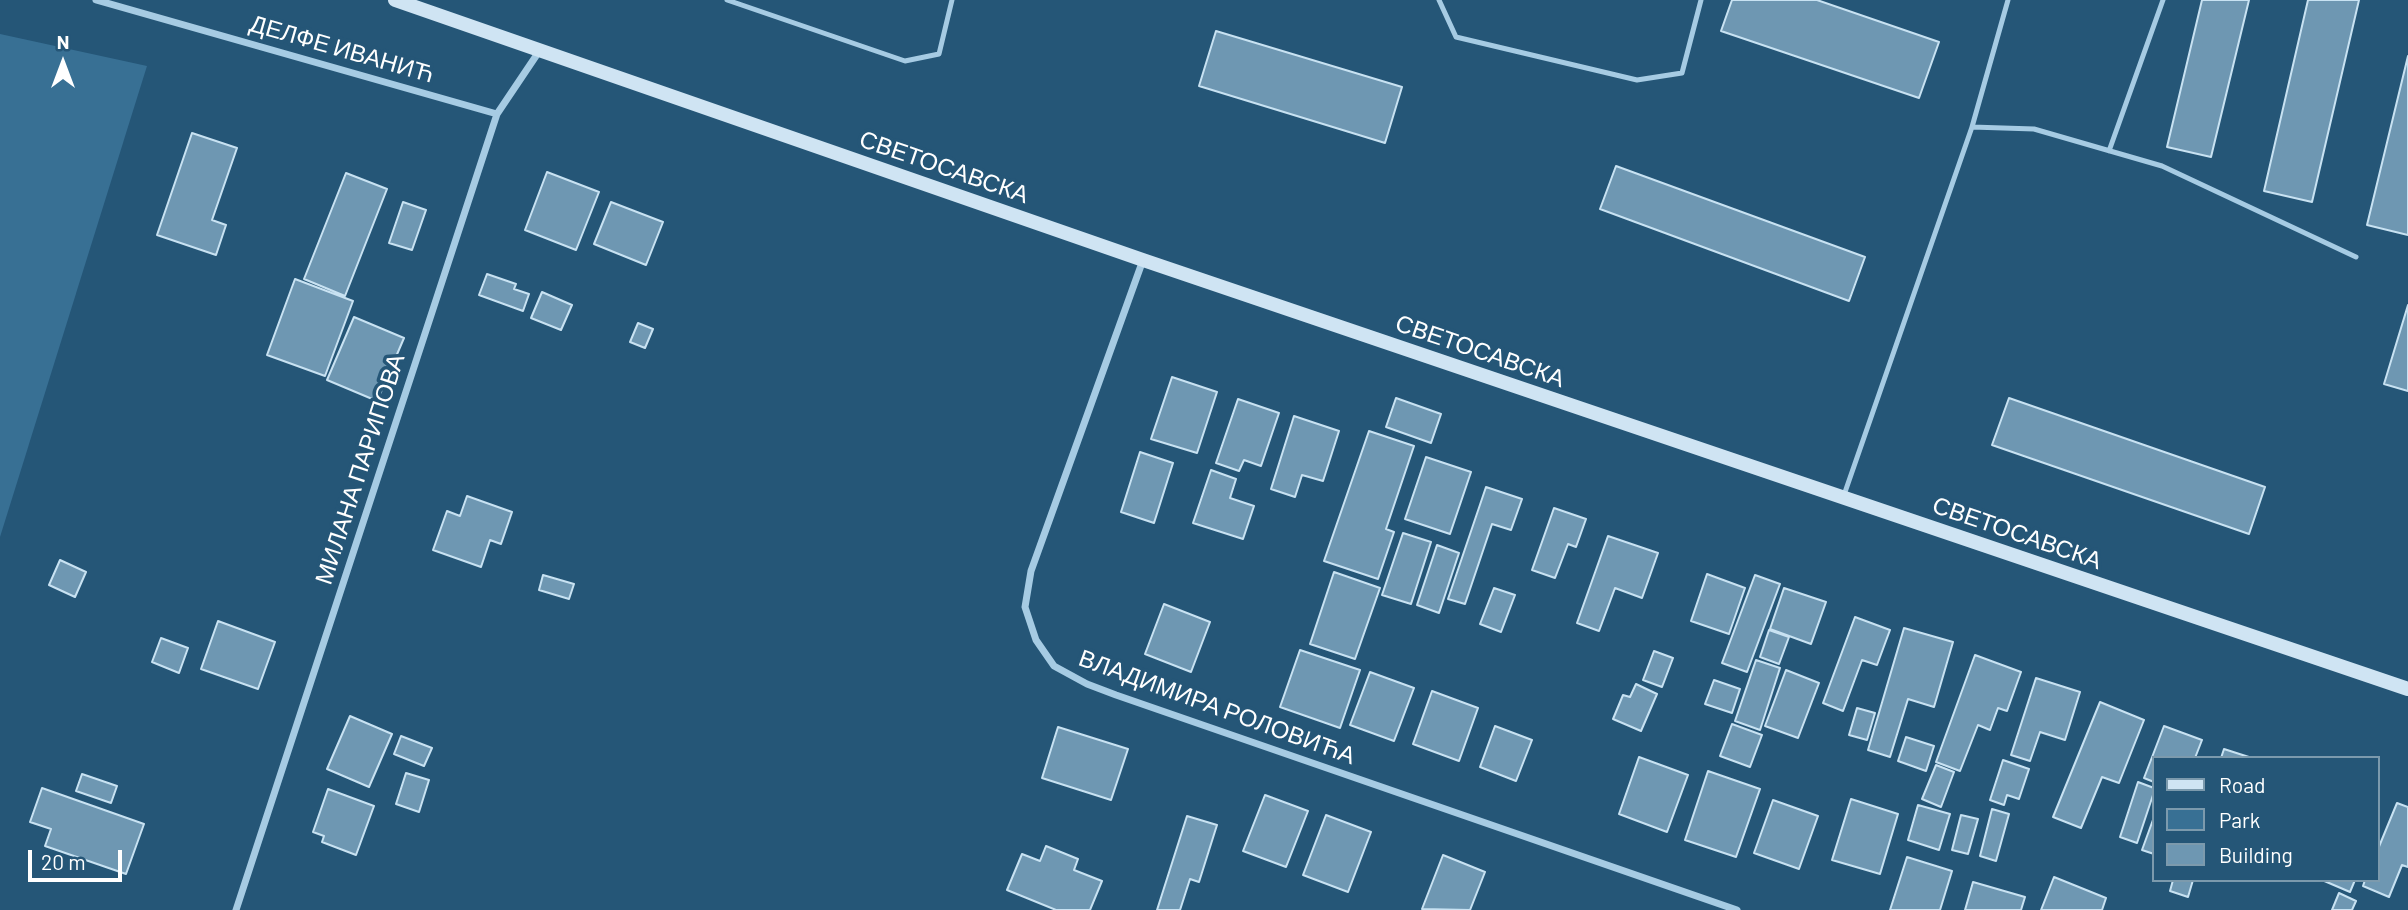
<!DOCTYPE html>
<html>
<head>
<meta charset="utf-8">
<style>
	body { margin:0 }
	#map { position:relative; width:2408px; height:910px; overflow:hidden; background:#255677; font-family:Barlow,sans-serif }
	canvas { display:block }
	.legend { position:absolute; left:2152px; top:756px; width:228px; height:126px; box-sizing:border-box; background:#255677; border:2px solid #7c9aad; margin:0; padding:9px 12px; list-style:none; font-size:21px; color:#fff }
	.legend li { display:flex; align-items:center; gap:14px; height:35px }
	.legend b { width:35px; border:2px solid #7c9aad }
	.north { position:absolute; left:28px; top:28px; width:70px; height:70px; -webkit-text-stroke:5px #255677; paint-order:stroke; rotate:0deg; font-size:19px; font-weight:700; line-height:28px; text-align:center; color:#fff }
	.north::after { content:''; display:block; margin:auto; width:24px; height:32px; background:#fff; clip-path:polygon(50% 0,100% 100%,50% 72%,0 100%) }
	.scale { position:absolute; left:28px; top:850px; width:94px; height:32px; box-sizing:border-box; border:4px solid #fff; border-top:0; padding-left:9px; font-size:21px; line-height:24px; white-space:nowrap; color:#fff; -webkit-text-stroke:5px #255677; paint-order:stroke }
</style>
</head>
<body>
<div id="map">
<canvas width="2408" height="910"></canvas>
<ul class="legend">
<li><b style="height:9px;background:#cfe4f3"></b>Road</li>
<li><b style="height:19px;background:#387094"></b>Park</li>
<li><b style="height:19px;background:#6e97b2"></b>Building</li>
</ul>
<div class="north">N</div>
<div class="scale">20 m</div>
</div>
<script>
const c = document.querySelector('canvas').getContext('2d');
c.lineJoin = 'round';
function fill(path, color) { c.fillStyle = color; c.fill(path, 'evenodd'); }
const poly = rows => new Path2D(rows.map(r => 'M' + r).join(''));
function stroke(path, color, width, dash) { c.strokeStyle = color; c.lineWidth = width; c.lineCap = dash ? 'butt' : 'round'; c.setLineDash(dash || []); c.stroke(path); }
function write(font, color, halo, rows, align = 'center') {
  c.font = font + ' Barlow,sans-serif'; c.lineWidth = 7; c.setLineDash([]); c.textBaseline = 'middle'; c.strokeStyle = halo; c.fillStyle = color; for (const [text, x, y, turn = 0] of rows) {
    c.save(); c.translate(x, y); c.rotate((+turn || 0) * Math.PI / 180); c.textAlign = isNaN(turn) ? turn : align; if (halo) c.strokeText(text, 0, 0); c.fillText(text, 0, 0); c.restore();
  }
}
fill(poly([
	[0,34,147,66,0,537]
]), '#387094');
const building = poly([
	[1732,0,1817,0,1939,42,1919,98,1721,31,1732,0],
	[2202,0,2249,0,2211,157,2167,147,2202,0],
	[2308,0,2359,0,2312,202,2264,191,2308,0],
	[1216,31,1402,87,1385,143,1199,86,1216,31],
	[2408,56,2408,235,2367,225,2408,56],
	[192,133,237,148,212,220,226,225,216,255,157,235,192,133],
	[1616,166,1865,257,1849,301,1600,209,1616,166],
	[547,172,599,192,576,250,525,230,547,172],
	[346,173,387,189,345,296,304,279,346,173],
	[403,202,426,210,412,250,389,243,403,202],
	[611,202,663,222,646,265,594,244,611,202],
	[487,274,516,284,514,289,529,294,523,311,479,295,487,274],
	[295,279,353,301,325,376,267,355,295,279],
	[542,292,572,305,561,330,531,318,542,292],
	[2408,305,2408,391,2384,384,2408,305],
	[354,317,404,338,377,401,327,380,354,317],
	[638,323,653,329,645,348,630,342,638,323],
	[1172,377,1217,392,1197,453,1151,439,1172,377],
	[1396,398,1441,414,1431,443,1386,427,1396,398],
	[2009,398,2265,487,2249,534,1992,445,2009,398],
	[1238,399,1279,413,1261,466,1244,460,1239,471,1216,463,1238,399],
	[1294,416,1339,431,1323,481,1302,475,1295,497,1271,489,1294,416],
	[1369,431,1414,446,1386,529,1394,532,1378,579,1324,561,1369,431],
	[1140,452,1173,463,1154,523,1121,512,1140,452],
	[1426,457,1471,472,1450,534,1405,519,1426,457],
	[1211,470,1236,479,1230,498,1254,506,1243,539,1193,523,1211,470],
	[1486,487,1522,499,1511,530,1492,524,1465,604,1448,599,1486,487],
	[467,496,512,512,501,544,490,540,481,567,433,550,447,511,460,516,467,496],
	[1554,508,1586,519,1576,547,1568,544,1555,578,1532,570,1554,508],
	[1403,533,1431,542,1411,604,1382,595,1403,533],
	[1608,536,1658,553,1642,598,1615,588,1599,631,1577,623,1608,536],
	[1437,545,1459,553,1439,613,1417,605,1437,545],
	[60,560,86,572,75,597,49,585,60,560],
	[1334,572,1380,588,1355,659,1310,644,1334,572],
	[1707,574,1745,588,1729,634,1691,621,1707,574],
	[543,575,574,584,569,599,539,590,543,575],
	[1755,575,1780,584,1747,672,1722,663,1755,575],
	[1494,588,1515,595,1501,632,1480,624,1494,588],
	[1784,588,1826,602,1811,644,1770,629,1784,588],
	[1164,604,1210,622,1191,672,1145,654,1164,604],
	[1855,617,1890,630,1877,665,1862,660,1843,711,1823,703,1855,617],
	[218,621,275,642,258,689,201,669,218,621],
	[1904,628,1953,642,1934,707,1908,699,1890,757,1868,750,1904,628],
	[1769,630,1789,637,1779,664,1760,657,1769,630],
	[161,638,188,648,179,673,152,662,161,638],
	[1300,650,1360,670,1340,728,1280,707,1300,650],
	[1654,651,1673,658,1662,687,1643,680,1654,651],
	[1975,655,2021,672,2007,711,1998,708,1990,730,1978,725,1960,771,1936,762,1975,655],
	[1756,660,1780,668,1760,730,1735,721,1756,660],
	[1786,670,1819,683,1798,738,1765,726,1786,670],
	[1370,672,1414,688,1394,741,1350,725,1370,672],
	[2036,678,2080,692,2065,740,2040,732,2030,761,2011,755,2036,678],
	[1714,680,1740,689,1732,713,1705,704,1714,680],
	[1636,684,1657,694,1641,731,1613,719,1623,695,1630,697,1636,684],
	[1432,691,1478,708,1459,761,1413,744,1432,691],
	[2100,702,2144,720,2119,783,2102,777,2081,828,2053,817,2100,702],
	[1857,708,1875,713,1867,740,1849,735,1857,708],
	[350,716,392,734,369,787,327,769,350,716],
	[1732,724,1762,735,1750,767,1720,756,1732,724],
	[1495,726,1532,740,1516,781,1480,767,1495,726],
	[2164,726,2202,740,2195,758,2154,758,2154,782,2144,778,2164,726],
	[1058,727,1128,749,1111,800,1042,778,1058,727],
	[401,736,432,748,424,766,394,754,401,736],
	[1906,737,1934,746,1926,771,1898,761,1906,737],
	[2224,749,2252,758,2221,758,2224,749],
	[1639,757,1688,775,1667,832,1619,814,1639,757],
	[2003,760,2029,769,2019,799,2007,795,2004,805,1990,800,2003,760],
	[1936,765,1954,772,1941,807,1922,799,1936,765],
	[1708,771,1760,789,1736,857,1685,840,1708,771],
	[406,773,429,780,419,812,396,804,406,773],
	[82,774,117,786,111,803,76,791,82,774],
	[2138,782,2154,788,2154,792,2137,843,2120,837,2138,782],
	[42,788,144,824,126,874,45,846,51,829,30,822,42,788],
	[328,789,374,806,356,855,322,842,324,836,313,832,328,789],
	[1265,795,1308,811,1286,867,1243,851,1265,795],
	[1851,799,1898,814,1880,874,1832,860,1851,799],
	[1773,800,1818,816,1799,869,1754,853,1773,800],
	[2397,803,2408,807,2408,867,2402,865,2389,897,2363,886,2365,880,2378,880,2378,849,2397,803],
	[1918,805,1950,814,1939,850,1908,840,1918,805],
	[1992,809,2009,814,1996,861,1980,856,1992,809],
	[1326,815,1371,832,1348,892,1303,875,1326,815],
	[1961,815,1978,819,1968,854,1952,850,1961,815],
	[1187,816,1217,825,1199,882,1190,879,1180,910,1157,910,1187,816],
	[2154,817,2154,854,2142,850,2154,817],
	[1046,846,1078,859,1074,870,1102,881,1090,910,1056,910,1007,890,1022,854,1040,861,1046,846],
	[1443,855,1485,872,1470,910,1422,909,1443,855],
	[1907,857,1952,871,1940,910,1890,910,1907,857],
	[2054,877,2106,898,2102,910,2041,910,2054,877],
	[2173,880,2193,880,2188,897,2170,891,2173,880],
	[2322,880,2355,880,2350,892,2322,880],
	[1973,882,2025,897,2021,910,1965,910,1973,882],
	[2339,893,2356,901,2352,910,2332,910,2339,893]
]);
fill(building, '#6e97b2');
stroke(building, '#c8e2f2', 2);
stroke(poly([
	[727,0,905,61,939,54,952,0],
	[1439,0,1456,37,1637,80,1682,73,1701,0],
	[1972,127,2008,0],
	[2109,151,2163,0],
	[1844,495,1972,127,2034,129,2162,166,2356,257]
]), '#a6cbe3', 5);
stroke(poly([
	[96,0,497,114],
	[1143,260,1031,571,1025,607,1036,640,1054,666,1087,684,1116,695,1737,910],
	[236,910,497,114,540,50]
]), '#a6cbe3', 7);
stroke(poly([
	[395,0,1143,260,2408,689]
]), '#cfe4f3', 14);
write('24px', '#fff', '#255677', [
	["ДЕЛФЕ ИВАНИЋ",342,49,16],
	["СВЕТОСАВСКА",944,167,19],
	["СВЕТОСАВСКА",1480,351,19],
	["МИЛАНА ПАРИПОВА",360,469,-72],
	["СВЕТОСАВСКА",2017,533,19],
	["ВЛАДИМИРА РОЛОВИЋА",1217,707,20]
]);
</script>
</body>
</html>
